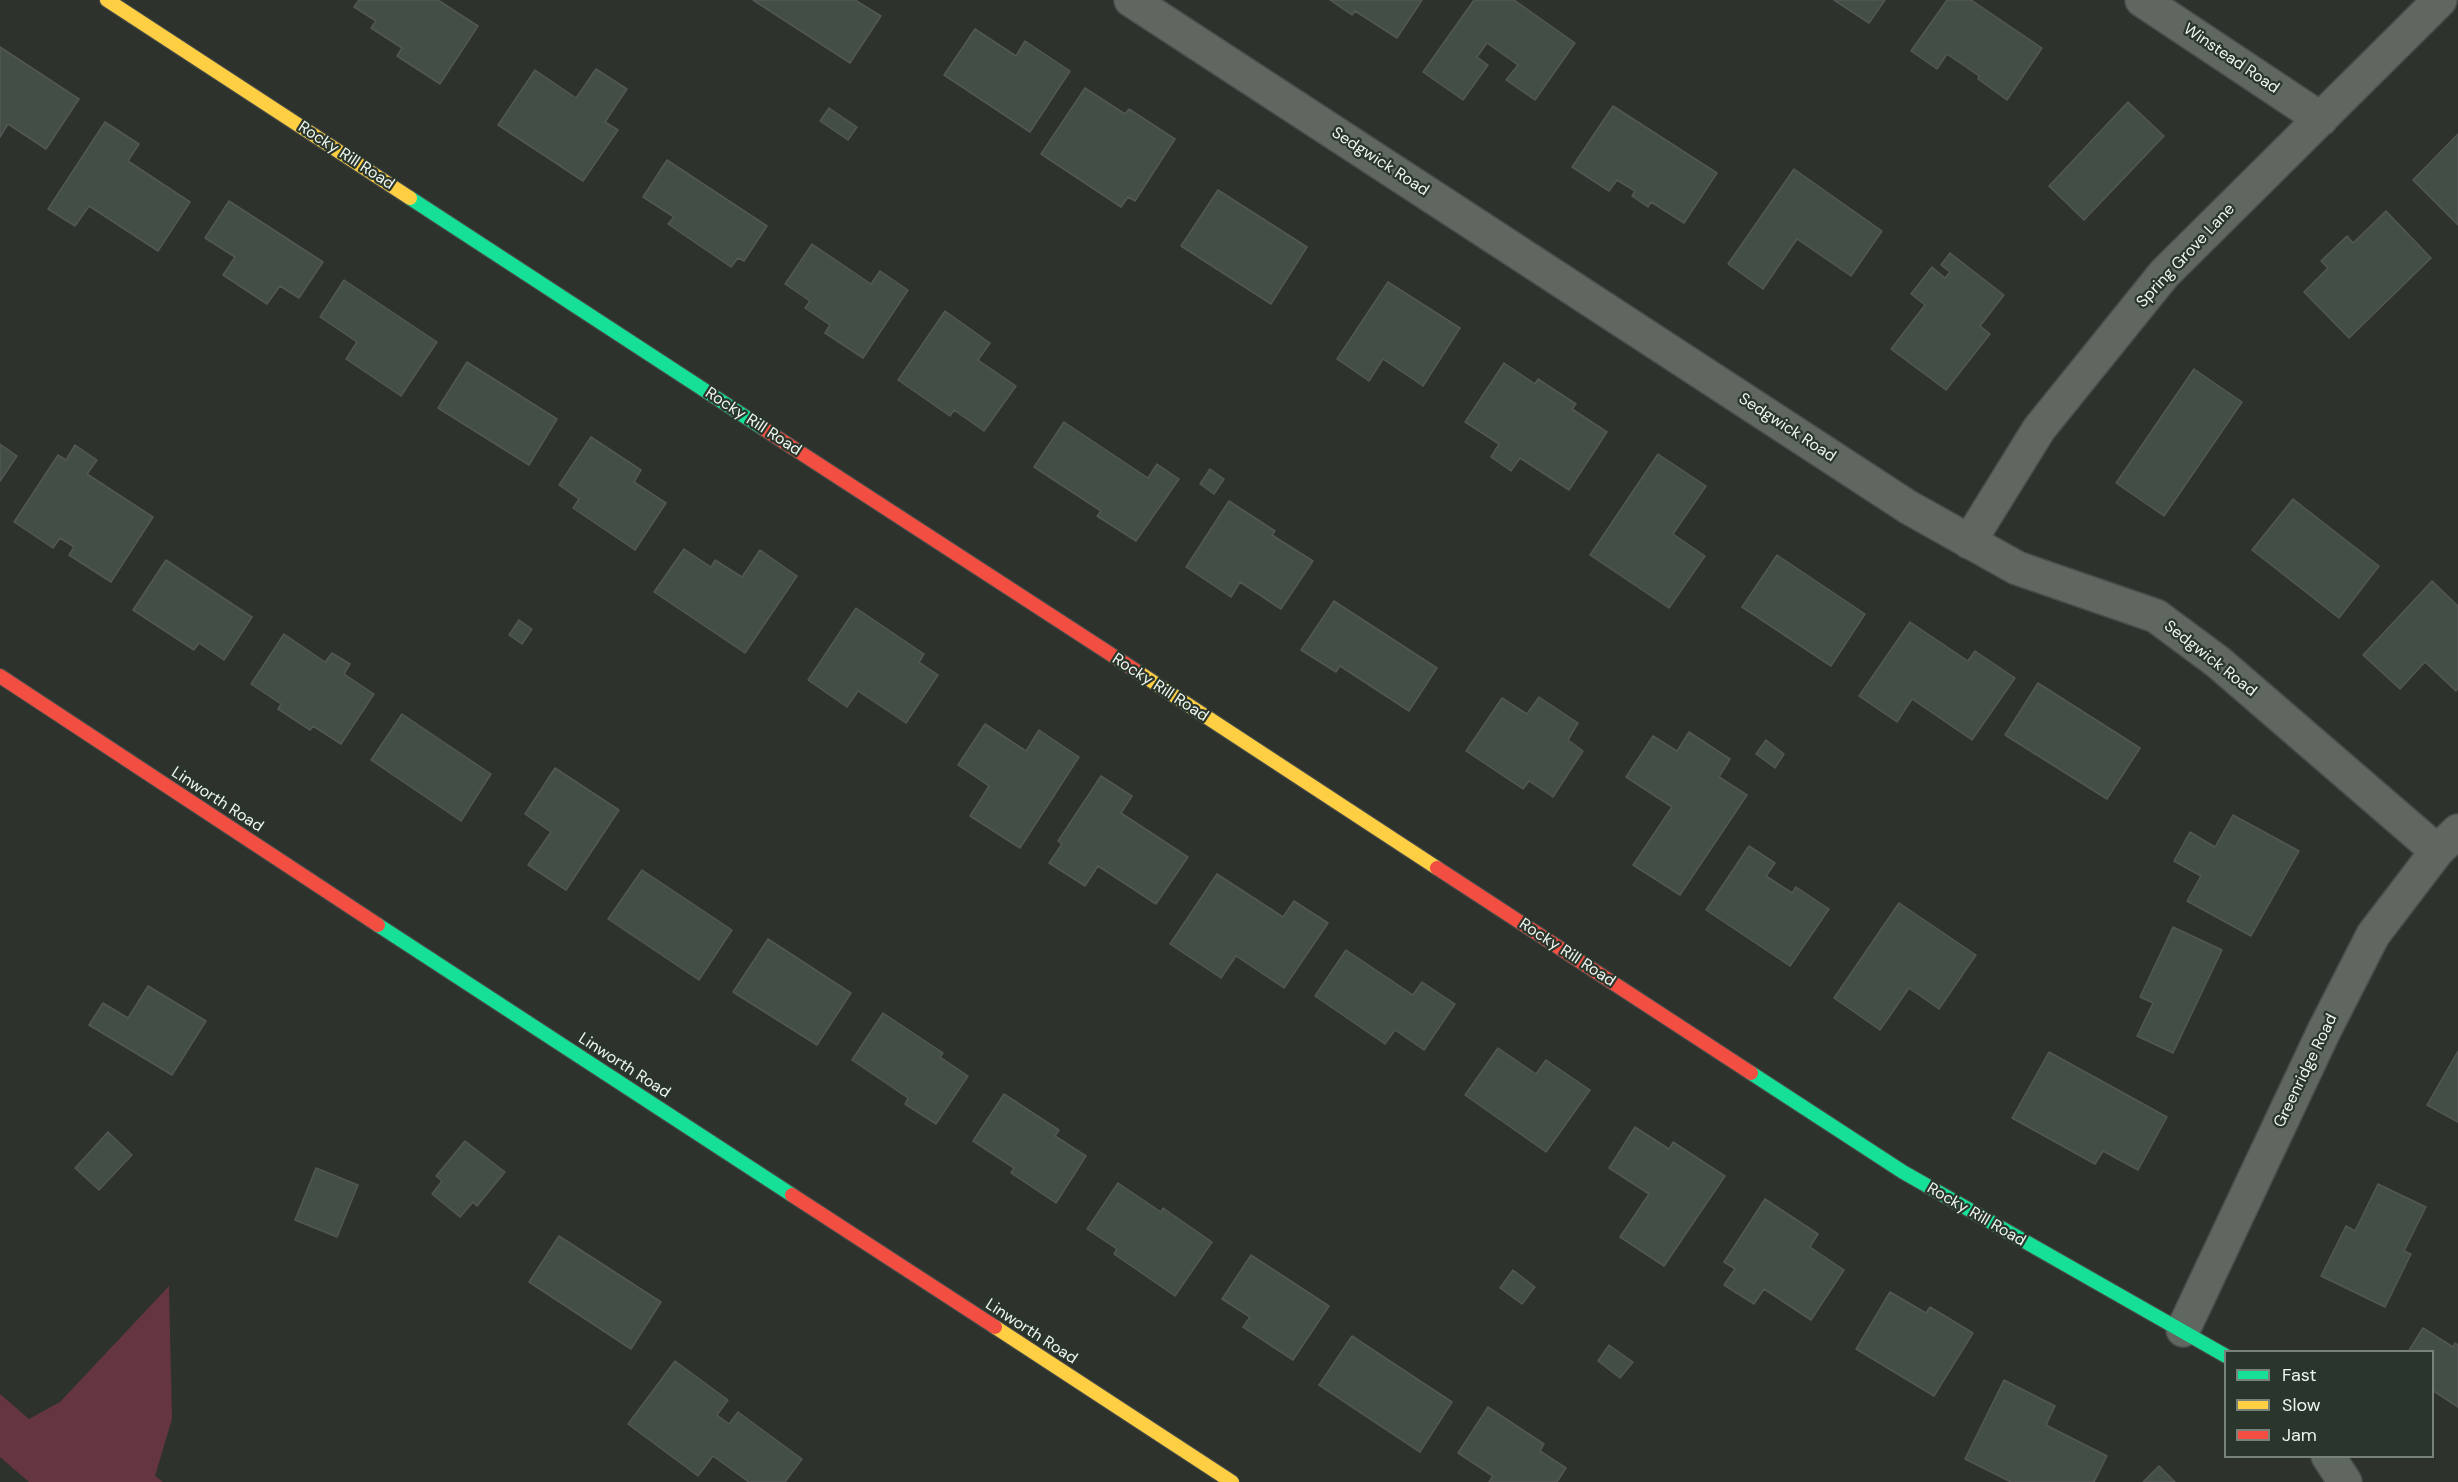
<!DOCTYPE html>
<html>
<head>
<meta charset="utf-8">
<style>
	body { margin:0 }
	#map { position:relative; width:2458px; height:1482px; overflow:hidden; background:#2d322d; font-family:"DM Sans",sans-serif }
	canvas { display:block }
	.legend { position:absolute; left:2224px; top:1350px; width:210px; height:108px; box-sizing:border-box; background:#2a352b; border:2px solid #79827a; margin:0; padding:8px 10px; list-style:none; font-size:18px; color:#eff6f0 }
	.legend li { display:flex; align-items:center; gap:12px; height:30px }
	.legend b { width:30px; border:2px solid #79827a }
</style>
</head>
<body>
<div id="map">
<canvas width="2458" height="1482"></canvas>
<ul class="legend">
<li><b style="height:8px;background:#16e098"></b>Fast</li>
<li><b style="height:8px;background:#ffcf43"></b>Slow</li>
<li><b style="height:8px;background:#f24e42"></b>Jam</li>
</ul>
</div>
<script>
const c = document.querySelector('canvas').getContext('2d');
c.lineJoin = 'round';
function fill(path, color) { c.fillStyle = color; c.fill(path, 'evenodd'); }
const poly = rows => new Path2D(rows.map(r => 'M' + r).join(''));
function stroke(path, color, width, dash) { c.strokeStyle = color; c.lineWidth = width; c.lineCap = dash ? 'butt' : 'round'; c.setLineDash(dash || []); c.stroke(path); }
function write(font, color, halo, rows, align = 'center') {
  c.font = font + ' "DM Sans",sans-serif'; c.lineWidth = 4.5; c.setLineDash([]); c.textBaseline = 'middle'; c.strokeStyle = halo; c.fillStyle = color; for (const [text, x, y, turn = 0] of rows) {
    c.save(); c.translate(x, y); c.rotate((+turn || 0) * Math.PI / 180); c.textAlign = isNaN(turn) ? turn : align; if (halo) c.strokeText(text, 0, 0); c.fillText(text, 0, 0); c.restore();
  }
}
fill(poly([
	[169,1286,172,1419,155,1476,163,1482,29,1482,0,1457,0,1394,29,1419,60,1402]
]), '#653542');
const building = poly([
	[359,0,438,0,478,26,440,84,397,56,402,48,371,28,376,21,354,7,359,0],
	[753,0,855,0,881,16,850,63,753,0],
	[1330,0,1422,0,1397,38,1355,11,1352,15,1330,0],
	[1474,0,1514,0,1575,43,1535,100,1506,80,1518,65,1487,43,1477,57,1488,65,1463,100,1423,72,1474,0],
	[1834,0,1885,0,1869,23,1834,0],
	[1947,0,1971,0,2042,48,2007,100,1978,79,1979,76,1947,54,1937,69,1911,51,1947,0],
	[975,29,1016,56,1025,41,1070,71,1030,132,944,75,975,29],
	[0,47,79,99,46,149,8,124,0,137,0,47],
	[596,69,627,89,605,122,618,130,583,181,498,125,535,70,576,98,596,69],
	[1085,88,1125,114,1129,109,1175,139,1135,201,1128,197,1121,207,1041,154,1085,88],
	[2128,102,2164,136,2084,220,2049,186,2128,102],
	[1613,106,1717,173,1684,223,1651,202,1648,207,1632,196,1635,191,1617,180,1609,191,1572,167,1613,106],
	[829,108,857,127,848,140,820,121,829,108],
	[105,122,139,144,128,161,190,202,158,251,89,206,75,226,48,209,105,122],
	[2458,134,2458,225,2413,180,2458,134],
	[667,160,767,226,744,261,738,258,731,267,668,224,674,217,643,197,667,160],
	[1794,169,1882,231,1851,276,1797,239,1763,289,1728,264,1794,169],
	[1218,190,1307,247,1271,304,1181,246,1218,190],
	[229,201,323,262,299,298,280,286,267,304,223,275,235,257,205,238,229,201],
	[2386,211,2431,258,2349,338,2304,292,2328,268,2321,261,2347,236,2353,243,2386,211],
	[812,244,871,284,880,271,908,290,863,358,825,333,830,325,805,308,810,301,785,284,812,244],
	[1950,253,2004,295,1980,326,1990,334,1946,390,1891,349,1925,305,1911,294,1932,267,1945,278,1950,272,1941,265,1950,253],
	[344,280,437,342,401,396,346,359,357,342,320,317,344,280],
	[1388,282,1460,328,1423,386,1383,359,1369,381,1337,359,1388,282],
	[945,311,990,343,978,360,1016,386,984,431,954,410,950,416,898,380,945,311],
	[467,362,557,419,529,465,438,408,467,362],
	[1504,363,1535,384,1538,379,1576,404,1572,409,1607,432,1569,490,1520,458,1511,471,1491,457,1499,444,1465,422,1504,363],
	[2194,369,2242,402,2164,516,2116,483,2194,369],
	[1064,422,1148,478,1157,464,1179,479,1136,541,1097,516,1101,511,1034,467,1064,422],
	[591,437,641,470,634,482,666,503,635,550,573,508,579,499,559,485,591,437],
	[0,444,17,456,0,481,0,444],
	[75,445,97,460,87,474,153,517,111,582,69,555,74,547,60,538,53,548,14,522,58,455,66,460,75,445],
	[1658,454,1706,486,1673,534,1705,556,1669,608,1590,555,1658,454],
	[1210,469,1224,479,1214,494,1200,484,1210,469],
	[2293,499,2379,566,2339,618,2252,550,2293,499],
	[1229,501,1275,531,1272,535,1313,561,1281,609,1240,582,1231,597,1186,567,1229,501],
	[684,549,711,567,715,560,742,577,760,550,797,576,745,653,654,592,684,549],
	[1777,555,1865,614,1831,666,1742,607,1777,555],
	[166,560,252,617,224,660,199,643,194,650,133,610,166,560],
	[2432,581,2458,606,2458,688,2456,691,2425,662,2400,689,2363,655,2432,581],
	[1334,601,1437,668,1409,711,1340,666,1336,672,1301,650,1334,601],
	[856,608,924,654,919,662,938,675,906,723,858,691,847,707,808,680,856,608],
	[519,620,532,629,522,644,509,635,519,620],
	[1910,622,1968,661,1975,651,2015,678,1972,740,1912,699,1897,722,1859,696,1910,622],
	[284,634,325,662,332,653,350,664,344,674,374,694,341,744,313,726,310,730,278,709,281,704,251,684,284,634],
	[2038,683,2140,748,2107,799,2005,735,2038,683],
	[1539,697,1578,723,1568,740,1583,751,1553,797,1529,781,1523,789,1466,751,1502,698,1527,714,1539,697],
	[402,714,491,774,461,821,371,760,402,714],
	[985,724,1026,751,1039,730,1079,757,1020,848,970,816,989,786,958,765,985,724],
	[1689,732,1730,759,1719,777,1747,795,1680,895,1633,865,1672,807,1626,777,1653,736,1677,751,1689,732],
	[1766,740,1784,754,1775,768,1756,754,1766,740],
	[555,768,619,810,566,890,528,865,551,832,525,814,555,768],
	[1101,776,1132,796,1121,813,1188,857,1156,904,1098,866,1085,886,1049,863,1062,844,1058,841,1101,776],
	[2233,815,2299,851,2251,936,2187,901,2201,876,2174,861,2190,832,2215,847,2233,815],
	[1749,846,1775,863,1766,876,1792,893,1796,887,1829,909,1790,966,1706,910,1749,846],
	[642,870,732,930,699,980,608,919,642,870],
	[1217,874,1283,917,1294,901,1328,923,1284,988,1236,956,1221,978,1170,944,1217,874],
	[1899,903,1976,955,1939,1009,1909,988,1880,1030,1834,998,1899,903],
	[2173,927,2222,950,2173,1053,2137,1036,2153,1003,2140,997,2173,927],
	[768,939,851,993,817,1045,733,992,768,939],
	[1346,950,1413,995,1422,982,1455,1004,1424,1050,1395,1030,1385,1044,1315,996,1346,950],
	[148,986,206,1021,172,1075,89,1025,103,1003,128,1018,148,986],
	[883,1013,943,1053,940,1057,968,1076,936,1124,905,1104,908,1098,852,1060,883,1013],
	[1498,1048,1536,1074,1546,1060,1590,1090,1546,1152,1465,1095,1498,1048],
	[2458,1051,2458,1122,2427,1105,2458,1051],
	[2049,1052,2167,1117,2138,1170,2103,1151,2095,1164,2012,1118,2049,1052],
	[1004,1094,1059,1130,1055,1136,1086,1156,1056,1203,1011,1173,1014,1168,973,1141,1004,1094],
	[1635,1127,1669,1149,1673,1142,1725,1176,1664,1266,1620,1237,1649,1194,1609,1168,1635,1127],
	[108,1132,132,1155,99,1190,75,1168,108,1132],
	[465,1141,505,1172,477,1206,473,1202,460,1217,432,1194,442,1181,436,1176,465,1141],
	[316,1168,358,1185,337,1237,295,1220,316,1168],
	[1118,1183,1161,1212,1163,1208,1212,1242,1175,1296,1114,1254,1117,1249,1087,1229,1118,1183],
	[2378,1184,2426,1207,2404,1251,2411,1254,2385,1307,2321,1276,2346,1226,2355,1231,2378,1184],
	[1765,1199,1818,1234,1810,1247,1844,1270,1811,1320,1764,1289,1754,1304,1724,1285,1735,1269,1724,1262,1765,1199],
	[559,1236,661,1302,631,1349,529,1282,559,1236],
	[1251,1255,1329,1306,1293,1360,1243,1327,1250,1317,1222,1299,1251,1255],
	[1513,1270,1535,1287,1522,1304,1500,1288,1513,1270],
	[1890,1292,1926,1313,1930,1307,1973,1333,1934,1396,1856,1349,1890,1292],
	[2423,1328,2453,1347,2455,1343,2458,1345,2458,1407,2432,1390,2432,1352,2408,1352,2423,1328],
	[1352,1336,1452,1402,1420,1452,1319,1385,1352,1336],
	[1609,1345,1633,1362,1620,1378,1598,1361,1609,1345],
	[675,1361,728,1400,717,1415,729,1424,738,1412,802,1459,785,1482,749,1482,713,1456,698,1476,628,1424,675,1361],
	[2004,1380,2055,1406,2046,1425,2107,1456,2094,1482,2011,1482,1965,1459,2004,1380],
	[1488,1407,1544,1444,1540,1451,1566,1468,1557,1482,1489,1482,1493,1476,1458,1453,1488,1407],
	[2159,1466,2175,1482,2143,1482,2159,1466]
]);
fill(building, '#434f45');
stroke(building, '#535753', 1.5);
const street = poly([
	[1131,0,1908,507,2017,568,2156,616,2218,662,2437,851],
	[2142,0,2321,119],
	[1969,542,2039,429,2164,274,2440,0],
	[2183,1330,2324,1031,2373,935,2437,851,2458,831],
	[2328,1456,2345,1482]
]);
const fast = poly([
	[410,198,764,429],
	[378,925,792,1195],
	[1751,1073,1903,1172,2226,1356]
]);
const slow = poly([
	[107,0,410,198],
	[1138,672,1437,868],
	[995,1327,1232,1482]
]);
const jam = poly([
	[764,429,1138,672],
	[0,676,378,925],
	[1437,868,1751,1073],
	[792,1195,995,1327]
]);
stroke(street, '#494d49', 36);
stroke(fast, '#494d49', 16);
stroke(slow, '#494d49', 16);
stroke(jam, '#494d49', 16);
stroke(street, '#606760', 33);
stroke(fast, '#16e098', 14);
stroke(slow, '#ffcf43', 14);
stroke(jam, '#f24e42', 14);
write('16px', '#eff6f0', '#2a352b', [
	["Winstead Road",2231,59,34],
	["Rocky Rill Road",346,156,33],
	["Sedgwick Road",1380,162,33],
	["Spring Grove Lane",2186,256,-47],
	["Rocky Rill Road",753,422,33],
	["Sedgwick Road",1787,428,33],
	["Sedgwick Road",2210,659,38],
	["Rocky Rill Road",1160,688,33],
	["Linworth Road",217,800,33],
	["Rocky Rill Road",1567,953,33],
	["Linworth Road",624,1066,33],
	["Greenridge Road",2306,1071,-64],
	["Rocky Rill Road",1976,1215,30],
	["Linworth Road",1031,1332,33]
]);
</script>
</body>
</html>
